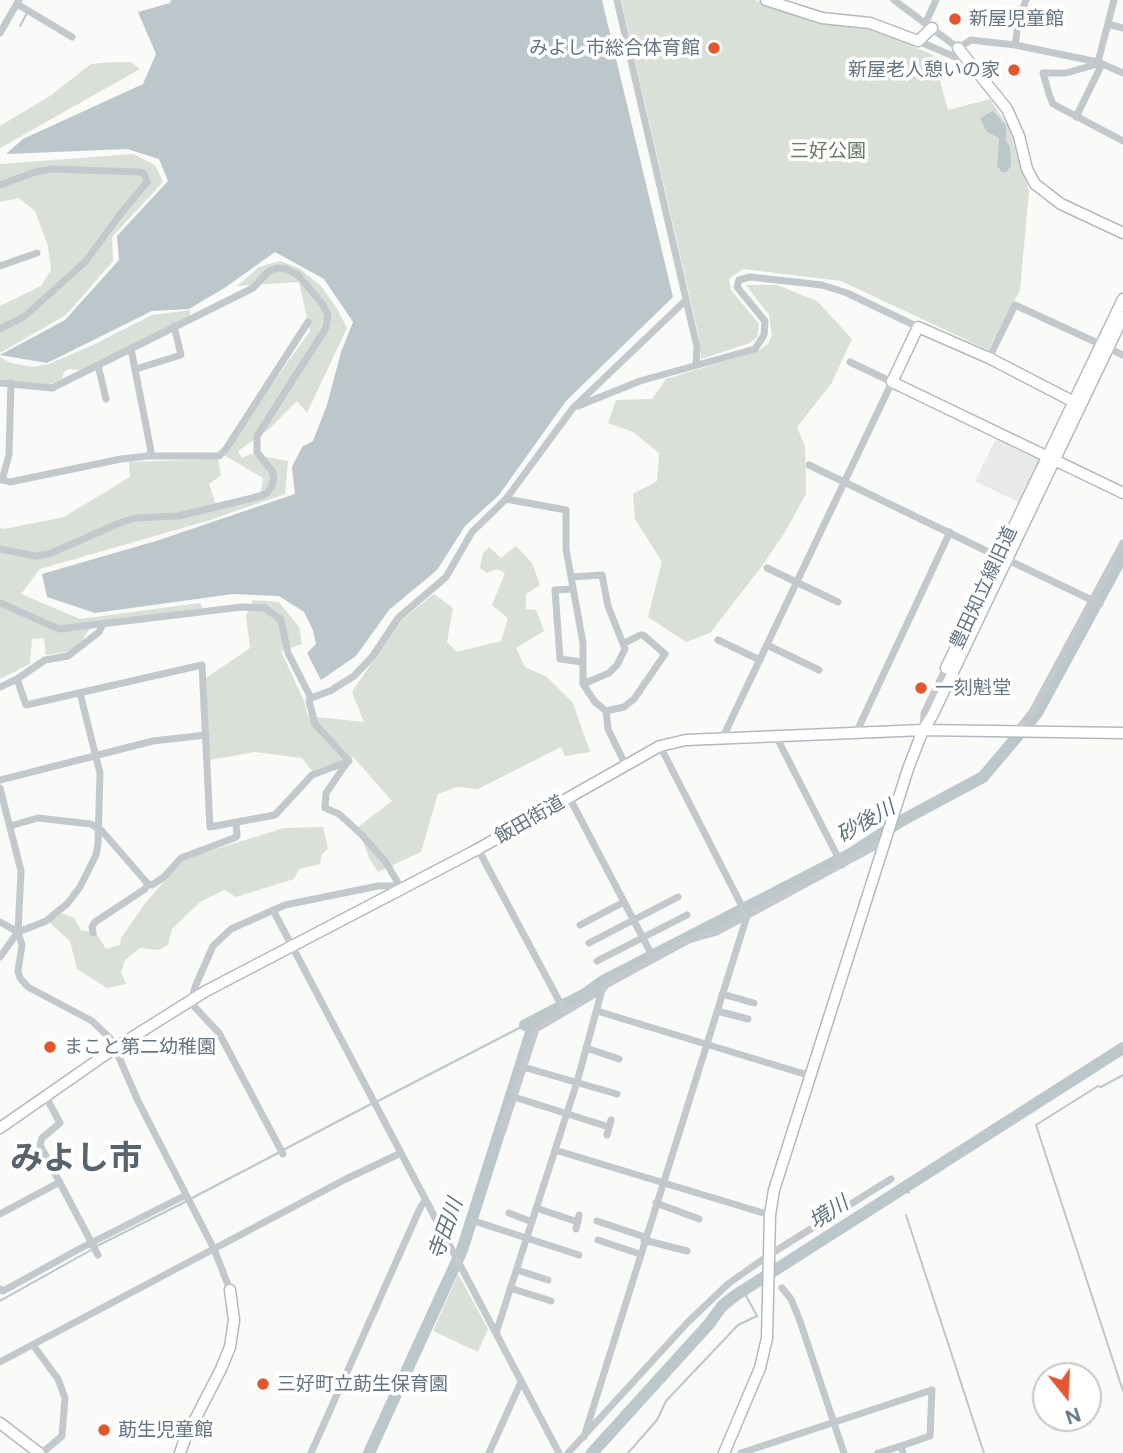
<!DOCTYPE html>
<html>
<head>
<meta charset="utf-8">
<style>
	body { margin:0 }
	#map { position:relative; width:1123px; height:1453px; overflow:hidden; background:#fafaf8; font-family:Figtree,sans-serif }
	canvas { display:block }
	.north { position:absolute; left:1032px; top:1362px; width:70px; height:70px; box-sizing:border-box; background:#fff; border:2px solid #c1c8cd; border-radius:50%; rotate:162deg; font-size:19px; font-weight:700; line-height:28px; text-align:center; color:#657683 }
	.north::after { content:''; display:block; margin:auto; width:24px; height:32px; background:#e4572e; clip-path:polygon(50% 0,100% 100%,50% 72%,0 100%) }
</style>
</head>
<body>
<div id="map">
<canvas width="1123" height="1453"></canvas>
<div class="north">N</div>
</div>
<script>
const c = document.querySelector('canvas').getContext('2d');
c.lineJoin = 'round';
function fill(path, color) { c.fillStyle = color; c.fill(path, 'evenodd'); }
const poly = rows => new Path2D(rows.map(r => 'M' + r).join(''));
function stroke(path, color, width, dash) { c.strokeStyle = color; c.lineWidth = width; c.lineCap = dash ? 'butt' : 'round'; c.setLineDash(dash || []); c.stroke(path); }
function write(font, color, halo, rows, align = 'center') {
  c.font = font + ' Figtree,"Noto Sans JP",sans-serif'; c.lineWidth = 7; c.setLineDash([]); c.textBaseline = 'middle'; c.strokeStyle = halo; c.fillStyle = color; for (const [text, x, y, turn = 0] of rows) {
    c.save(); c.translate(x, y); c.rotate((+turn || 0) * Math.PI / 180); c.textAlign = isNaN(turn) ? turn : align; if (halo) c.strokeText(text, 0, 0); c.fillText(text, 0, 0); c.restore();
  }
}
fill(poly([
	[996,439,1041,460,1020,503,975,481]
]), '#e8e9e9');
fill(poly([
	[621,0,754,0,819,23,863,25,933,55,948,110,990,99,1009,128,1029,191,1020,290,988,350,841,281,743,269,729,279,731,290,759,324,757,337,750,343,701,359,699,337],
	[113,62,131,62,140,69,0,148,0,126,50,96,91,64],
	[133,154,155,165,163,182,112,237,113,261,66,315,0,353,0,306,41,286,51,270,48,246,35,211,19,198,0,202,0,164],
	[280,261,299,268,321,286,336,307,347,328,307,413,297,401,268,430,238,451,242,458,251,454,288,461,285,494,207,521,40,569,21,594,80,619,200,603,203,608,94,623,84,637,80,650,46,655,44,638,32,639,30,664,0,679,0,527,4,529,64,517,130,477,129,462,218,459,221,475,209,484,217,508,261,491,263,478,222,454,310,331,299,282,237,286,259,267],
	[746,285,777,285,817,301,852,339,831,384,797,427,805,447,806,494,785,532,762,566,710,633,686,642,648,617,662,562,635,519,633,494,657,481,659,453,633,432,608,423,616,400,652,399,666,379,758,351,768,344,772,335,769,315],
	[190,310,190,316,80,370,68,369,64,372,62,379,45,386,0,379,0,357,11,363,33,367,49,364,93,345,152,315],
	[516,546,532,563,540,585,526,594,526,609,536,610,544,631,516,648,525,667,547,677,573,703,590,752,565,756,561,747,478,789,457,787,438,794,421,852,378,872,369,858,358,827,392,801,353,757,312,771,302,758,255,752,209,760,206,678,250,648,246,616,253,600,279,602,299,627,302,644,281,651,304,701,308,716,364,722,352,692,400,621,434,594,453,608,447,642,457,652,501,641,508,618,492,605,505,573,497,569,487,573,480,568,483,553,489,547,501,558],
	[323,827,328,849,322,854,320,864,299,869,294,879,236,897,224,890,200,902,172,929,168,945,159,950,140,948,125,960,121,972,126,984,107,988,77,969,70,941,49,922,60,913,73,917,81,930,96,933,106,949,120,945,121,938,146,902,184,859,284,828],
	[458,1274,488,1329,478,1352,433,1331]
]), '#dadfd7');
fill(poly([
	[171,0,602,0,673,297,566,401,499,495,465,526,437,570,389,610,356,656,321,680,307,653,316,644,313,630,304,612,279,596,233,594,95,613,47,597,42,574,156,541,295,494,292,467,302,447,313,441,327,405,341,352,353,322,324,279,275,252,226,287,189,309,152,311,47,363,0,355,65,320,119,260,117,236,168,181,159,159,127,149,6,154,23,139,143,84,156,54,138,12,170,3],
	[993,111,1006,126,1006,141,1010,147,1011,165,1007,172,1002,172,997,166,999,138,987,132,980,118]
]), '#bbc7cb');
stroke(poly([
	[20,26,27,13],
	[1123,1075,1101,1087,1098,1086,1036,1125,1123,1391],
	[378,1101,525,1025],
	[285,1149,373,1103],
	[905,1187,909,1193],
	[192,1198,280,1152],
	[906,1215,984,1453],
	[95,1247,187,1201],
	[0,1301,91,1250],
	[628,1453,657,1420,666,1401,738,1325,757,1316,743,1290]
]), '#bbc7cb', 2);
stroke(poly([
	[535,1020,585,994,603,981,852,853,901,821,983,777,1037,713,1123,555],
	[369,1453,462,1250,535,1020,525,1025],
	[592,1453,709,1324,722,1306,736,1295,1123,1048]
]), '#bbc7cb', 12);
const secondary = poly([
	[766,0,822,18,870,23,918,41,932,28],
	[958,48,1007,109,1019,136,1027,169,1035,184,1061,204,1123,233],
	[1074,402,989,358,918,327,892,382,1123,493],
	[946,668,1123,299],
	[0,1128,115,1048,206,991,478,849,660,746,686,740,923,730,1123,733],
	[0,1423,39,1453],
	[180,1453,185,1439,221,1369,230,1347,234,1320,230,1290],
	[724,1453,760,1368,767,1338,770,1215,774,1190,908,769,923,730,932,716,1123,317]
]);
stroke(secondary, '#b3babf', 13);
stroke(poly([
	[617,0,697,347,696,365],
	[894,0,958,48,971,40,1015,45,1098,62,1123,73],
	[17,4,72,37],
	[926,22,936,0],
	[1108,24,1123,28],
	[0,33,19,0],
	[918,41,967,62],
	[1015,45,1019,19,1026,0],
	[1098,62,1114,0],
	[1101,63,1066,73,1043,73,1049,94,1053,104,1123,141],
	[1076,117,1102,64],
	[0,185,35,172,51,169,140,172,144,174,147,182,119,216,86,261,25,316,0,329],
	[0,266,37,253],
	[1108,348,1123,355],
	[131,349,151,451,148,456],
	[989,358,1015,305,1102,345],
	[98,365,106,399],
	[136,369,181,355,174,326],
	[0,383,52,388,231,299,253,288,269,271,277,268,287,269,298,275,323,305,328,315,326,328,257,436,257,452,272,471,274,477,272,486,267,493,261,496,178,516,136,518,122,522,49,554,35,556,0,549],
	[578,406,640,381,755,349,764,335,765,321,737,287,739,280,750,277,822,285,847,293,918,327],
	[809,465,999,557],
	[0,479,10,482,121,459,148,456,219,456,226,449,308,322],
	[2,480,9,455,11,383],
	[506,499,566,510,566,549,583,643,583,684,595,702,606,711,608,729,625,764],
	[1008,560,1100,604],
	[767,568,838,602],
	[572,577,602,575,608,606,623,644],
	[573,589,555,590,560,659,582,662],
	[0,603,59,629,242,607,265,608,281,620,288,653,311,698,309,701,315,724,349,761],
	[718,640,760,660],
	[767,645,819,670],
	[17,679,26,705,202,665,210,827,275,815,312,775,349,761],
	[583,684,609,673,617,665,625,649,623,644,640,635,643,635,665,654,634,699,624,707,606,711],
	[0,687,17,679,45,660,68,656,99,632,103,624],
	[311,698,330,691,354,676,372,657,398,618,446,577,472,532,506,499,573,408,686,300],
	[923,729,924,713,946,668],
	[1016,732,1032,712,1123,543],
	[856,733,950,532],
	[777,738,842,865],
	[722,739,892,382,850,362],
	[346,764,326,793,325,808,339,814,362,835,385,861,401,888],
	[0,780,153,741,206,735],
	[0,788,21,871,18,932,22,945,18,971,20,978,28,987,92,1021,111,1039,138,1101,214,1249,230,1290],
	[569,797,654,959],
	[10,826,38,818,91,824,102,831,148,884,152,885,164,877,181,858,234,838,237,836,236,823],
	[478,849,565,1012,602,990,577,1082,496,1333],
	[273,910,559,1453],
	[0,922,18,932],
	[580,925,624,902],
	[93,933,92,927,95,922,145,889,148,884],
	[589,943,678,897],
	[0,957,18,932,46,921,68,903,80,887,96,855,98,844,100,773,80,693],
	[597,961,687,915],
	[602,990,606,985,689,940,717,932,885,841],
	[722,994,754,1003],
	[192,999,195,987,213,946,231,929,285,905,378,886,400,886],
	[189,1001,219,1033,283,1154],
	[597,1011,811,1076],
	[717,1011,748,1019],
	[586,1048,619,1059],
	[523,1067,617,1094],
	[46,1097,60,1123,42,1138,40,1145,98,1255],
	[514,1097,609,1127],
	[502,1133,536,1029,565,1012],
	[607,1135,611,1120],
	[555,1150,770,1215],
	[656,1203,699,1219],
	[536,1208,578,1222],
	[509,1213,532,1222],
	[0,1214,60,1182],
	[474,1221,579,1255],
	[597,1221,645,1237],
	[576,1229,579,1215],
	[598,1240,640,1254],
	[644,1240,687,1251],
	[517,1270,548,1280],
	[510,1288,551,1301],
	[782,1288,791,1299,800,1321,844,1453],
	[0,1289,3,1291,81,1248,186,1195],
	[33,1345,58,1379,65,1398,62,1436,42,1453],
	[0,1362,346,1179,401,1153],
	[584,1437,747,916,660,746],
	[311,1453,421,1206,426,1200],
	[489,1453,521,1382],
	[568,1453,688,1322,728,1284,769,1255,891,1179],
	[741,1453,932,1390,930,1436,901,1446,903,1453],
	[878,1453,901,1446]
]), '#c3c8cc', 7);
stroke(secondary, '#fff', 10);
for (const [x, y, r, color] of [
	[955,19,7,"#e4572e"],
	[714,48,7,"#e4572e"],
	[1014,70,7,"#e4572e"],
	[921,688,7,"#e4572e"],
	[50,1047,7,"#e4572e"],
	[263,1384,7,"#e4572e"],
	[104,1430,7,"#e4572e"]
]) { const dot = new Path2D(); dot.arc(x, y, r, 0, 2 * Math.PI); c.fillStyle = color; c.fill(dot); stroke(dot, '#fff', 2.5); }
write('19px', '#657683', '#fff', [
	["新屋児童館",969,19],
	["みよし市総合体育館",700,48,"right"],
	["新屋老人憩いの家",1000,70,"right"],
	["一刻魁堂",935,688],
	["まこと第二幼稚園",64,1047],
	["三好町立莇生保育園",277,1384],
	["莇生児童館",118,1430]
], 'left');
write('19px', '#687a64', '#fff', [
	["三好公園",828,151]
]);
write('19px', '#657683', '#fff', [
	["豊田知立線旧道",984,588,-65],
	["飯田街道",530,820,-30]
]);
write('italic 21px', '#60757c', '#fff', [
	["砂後川",866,822,-30],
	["境川",829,1213,-33],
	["寺田川",446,1229,-70]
]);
write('bold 33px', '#57646e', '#fff', [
	["みよし市",76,1159]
]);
</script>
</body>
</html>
